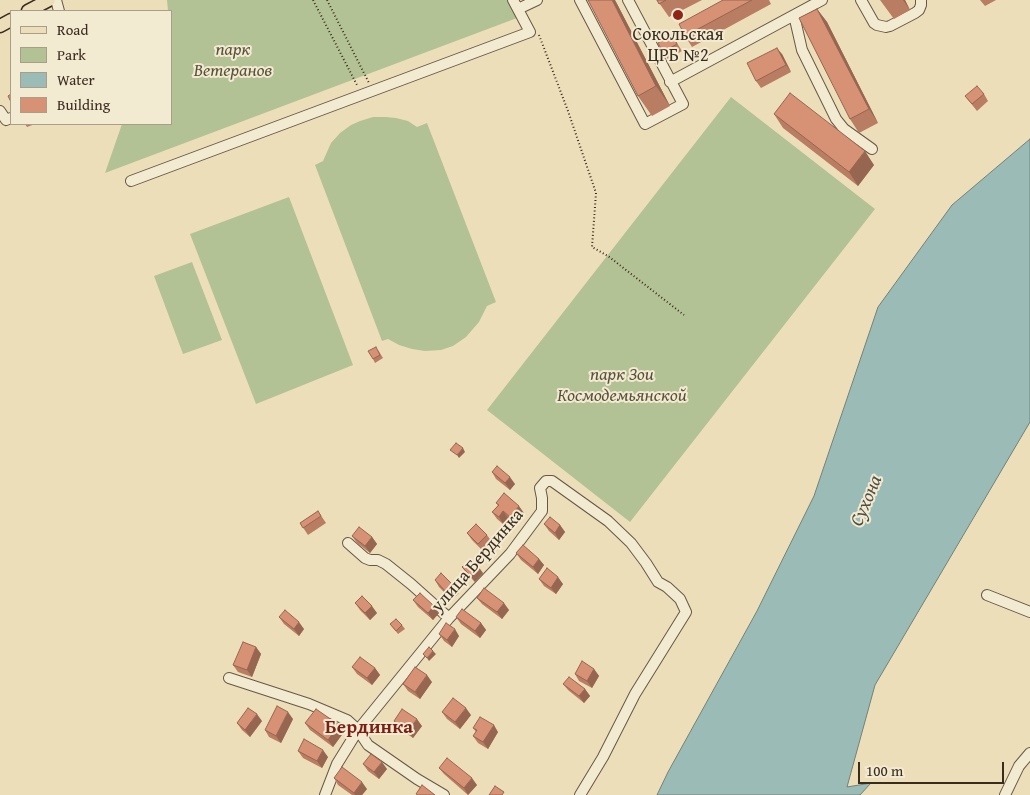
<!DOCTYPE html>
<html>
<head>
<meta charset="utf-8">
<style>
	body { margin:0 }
	#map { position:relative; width:1030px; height:795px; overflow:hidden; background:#eddeba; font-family:"Gentium Book Plus",serif }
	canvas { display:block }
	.legend { position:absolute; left:10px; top:10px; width:162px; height:115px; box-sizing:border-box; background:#f3ead2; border:1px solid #a99e8a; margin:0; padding:6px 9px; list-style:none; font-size:15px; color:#392b1e }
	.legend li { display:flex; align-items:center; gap:10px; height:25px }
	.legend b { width:25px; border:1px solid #a99e8a }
	.scale { position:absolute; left:858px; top:762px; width:146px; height:22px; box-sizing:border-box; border:2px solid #392b1e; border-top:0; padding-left:6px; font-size:15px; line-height:18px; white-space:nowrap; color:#392b1e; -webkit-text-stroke:4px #f3ead2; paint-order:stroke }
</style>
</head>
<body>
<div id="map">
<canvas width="1030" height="795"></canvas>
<ul class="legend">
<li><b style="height:6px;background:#eddeba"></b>Road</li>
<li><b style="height:14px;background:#b3c294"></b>Park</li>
<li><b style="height:14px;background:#9abbb6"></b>Water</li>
<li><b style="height:14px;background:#d79174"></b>Building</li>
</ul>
<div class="scale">100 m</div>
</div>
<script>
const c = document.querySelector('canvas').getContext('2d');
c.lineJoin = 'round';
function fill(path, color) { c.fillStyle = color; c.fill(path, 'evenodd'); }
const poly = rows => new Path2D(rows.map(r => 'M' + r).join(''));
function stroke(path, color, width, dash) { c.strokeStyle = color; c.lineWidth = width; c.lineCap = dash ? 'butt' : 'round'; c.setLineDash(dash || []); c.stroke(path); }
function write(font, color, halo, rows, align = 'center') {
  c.font = font + ' "Gentium Book Plus",serif'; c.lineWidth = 4; c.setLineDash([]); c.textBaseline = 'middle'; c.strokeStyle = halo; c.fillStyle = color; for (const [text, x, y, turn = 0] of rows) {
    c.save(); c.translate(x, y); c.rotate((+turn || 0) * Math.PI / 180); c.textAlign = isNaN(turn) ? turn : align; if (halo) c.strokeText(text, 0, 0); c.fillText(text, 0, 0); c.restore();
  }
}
fill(poly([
	[167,0,507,0,517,18,105,173,122,124,171,124,171,11,168,11],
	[731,97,875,209,630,522,487,410],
	[373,117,386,117,396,118,408,121,417,127,427,123,496,302,487,306,479,322,466,337,453,346,441,350,425,351,412,349,399,345,388,339,382,341,315,165,323,161,331,143,340,133,351,125,360,121],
	[289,197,353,365,256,404,190,234],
	[192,262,222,340,183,354,154,276]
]), '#b3c294');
const water = poly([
	[1030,139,1030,422,875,685,847,787,871,783,860,795,657,795,668,772,757,611,814,496,878,307,952,205,1030,139]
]);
fill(water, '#9abbb6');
stroke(water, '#738179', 1);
const minor = poly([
	[56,0,59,11],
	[580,0,645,124,683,104,628,0],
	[861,0,874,23,877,25,886,27,890,26,915,13,919,10,921,5,921,0],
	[518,9,537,0],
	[794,15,802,50,836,119,844,129,872,149],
	[670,82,822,0],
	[0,111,6,120,11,118],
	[131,181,530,32,513,0],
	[348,543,365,558,370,560,378,560,386,564,411,584,449,618],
	[987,595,1030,612],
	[229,678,309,704,347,720,358,730,368,745,417,779,444,795],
	[325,795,337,764,358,730,449,618,510,554,542,511,542,498,540,488,546,481,552,481,608,521,631,543,646,563,658,582,667,587,680,599,686,612,635,694,603,757,580,795],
	[1005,795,1019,766,1030,753]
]);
const major = poly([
	[28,11,49,0],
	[0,26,11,20]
]);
stroke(minor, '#665845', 12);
stroke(major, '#392b1e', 15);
stroke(poly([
	[313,0,358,87],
	[327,0,369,83],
	[539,35,568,111,596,193,592,247,608,256,684,315]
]), '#392b1e', 2, [1, 2.5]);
stroke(minor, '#f3ead2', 10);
stroke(major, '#eddeba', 12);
fill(poly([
	[615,0,670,106,652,116,638,96],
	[657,0,702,0,669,17],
	[723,0,769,0,771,4,692,47,685,36],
	[880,0,905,0,910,10,894,19],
	[980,0,996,0,985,6],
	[817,9,827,22,878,123,859,133,850,119],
	[672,35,682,51,668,59,663,52],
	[782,54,791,72,761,88,756,81],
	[984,94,988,101,977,111,965,96],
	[774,114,874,165,858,186,783,128],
	[25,124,35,124,27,127],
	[378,350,383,358,375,363,373,359],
	[492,472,515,484,510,490,496,479],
	[496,503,524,513,515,524,508,518,503,524,497,519,492,512,498,505],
	[318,511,326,523,308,535,300,523],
	[544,524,560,525,565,532,559,540,549,531],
	[467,533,487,535,492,542,483,551,472,540],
	[352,536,372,537,377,544,370,553,357,543],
	[516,553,539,559,544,565,538,574,521,560],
	[462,567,483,573,475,582,467,574],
	[539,579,563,584,556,594,544,586],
	[435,580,454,586,459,593,452,600,439,587],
	[477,598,509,610,502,619,482,604],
	[413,600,439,613,433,620,418,607],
	[355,603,377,613,370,620,360,610],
	[279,617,304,629,299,636,284,624],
	[456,617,481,623,486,630,480,638,461,624],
	[390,624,402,625,405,629,398,634],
	[439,634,459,636,452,647,444,641],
	[256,647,261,654,252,677,238,672,233,665],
	[352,667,375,668,380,675,372,685,357,674],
	[594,669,599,676,592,688,579,681,575,674],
	[432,682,420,699,408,691,403,684],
	[563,684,585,689,590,696,584,703,568,690],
	[442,712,471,715,460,729,447,719],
	[293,719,281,743,269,737,265,730],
	[262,721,250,737,242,730,237,723],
	[394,721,422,726,413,738,399,728],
	[305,723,339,725,344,732,333,747,310,730],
	[473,728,498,732,488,749,478,743,473,736,476,732],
	[298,751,328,757,322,768,303,758],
	[363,764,387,769,379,779,368,771],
	[439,768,477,785,468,795,444,774],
	[334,778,367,789,362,795,352,795,338,785]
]), '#b97d64');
fill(poly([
	[612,0,615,0,670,106,656,86],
	[903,0,905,0,910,10],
	[817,9,827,22,878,123,869,109],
	[777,48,782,54,791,72,786,65],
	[865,151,874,165,858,186,849,172],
	[463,448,465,452,459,458,457,455],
	[510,477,515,484,510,490,505,483],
	[519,506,524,513,515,524,510,517],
	[503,511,508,518,503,524,499,517],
	[560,525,565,532,559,540,555,533],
	[372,537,377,544,370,553,365,546],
	[539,559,544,565,538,574,533,567],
	[478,566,483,573,475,582,470,575],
	[558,577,563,584,556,594,551,588],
	[504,603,509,610,502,619,497,612],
	[372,606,377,613,370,620,365,613],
	[434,606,439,613,433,620,428,613],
	[299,622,304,629,299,636,294,629],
	[481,623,486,630,480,638,475,631],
	[455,629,459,636,452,647,447,640],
	[256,647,261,654,252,677,247,670],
	[433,651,436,654,429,661,427,658],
	[375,668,380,675,372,685,367,678],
	[594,669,599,676,592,688,587,681],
	[427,675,432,682,420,699,415,692],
	[585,689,590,696,584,703,579,696],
	[466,708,471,715,460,729,455,722],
	[288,712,293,719,281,743,276,736],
	[257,714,262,721,250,737,245,730],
	[417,719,422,726,413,738,408,731],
	[339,725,344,732,333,747,328,740],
	[494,725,498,732,488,749,483,742],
	[323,750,328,757,322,768,317,761],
	[382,762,387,769,379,779,374,772],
	[472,778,477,785,468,795,464,788],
	[362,782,367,789,362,795,355,795,354,793]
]), '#966651');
const building = poly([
	[588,0,612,0,656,86,638,96,588,0],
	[657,0,666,0,659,4,657,0],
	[723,0,752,0,685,36,679,24,723,0],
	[817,9,869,109,850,119,799,18,817,9],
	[672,35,677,44,663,52,658,43,672,35],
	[777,48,786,65,756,81,747,63,777,48],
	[977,86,984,94,972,104,965,96,977,86],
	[790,93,865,151,849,172,774,114,790,93],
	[11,94,11,102,8,96,11,94],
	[376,347,380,355,373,359,368,351,376,347],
	[456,443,463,448,457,455,450,450,456,443],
	[497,466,510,477,505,483,492,472,497,466],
	[504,493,519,506,510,517,503,511,499,517,492,512,499,505,496,503,504,493],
	[318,511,321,516,303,528,300,523,318,511],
	[550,517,560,525,555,533,544,524,550,517],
	[476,524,487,535,478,544,467,533,476,524],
	[359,527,372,537,365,546,352,536,359,527],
	[523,545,539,559,533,567,516,553,523,545],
	[470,559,478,566,470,575,462,567,470,559],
	[547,568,558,577,551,588,539,579,547,568],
	[441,573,454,586,447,593,435,580,441,573],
	[484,588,504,603,497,612,477,598,484,588],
	[420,593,434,606,428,613,413,600,420,593],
	[362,596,372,606,365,613,355,603,362,596],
	[462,609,481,623,475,631,456,617,462,609],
	[285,610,299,622,294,629,279,617,285,610],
	[396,619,402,625,396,631,390,624,396,619],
	[446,623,455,629,447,640,439,634,446,623],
	[243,642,256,647,247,670,233,665,243,642],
	[429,647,433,651,427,658,423,654,429,647],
	[360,657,375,668,367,678,352,667,360,657],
	[582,661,594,669,587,681,575,674,582,661],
	[415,667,427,675,415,692,403,684,415,667],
	[569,677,585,689,579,696,563,684,569,677],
	[453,698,466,708,455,722,442,712,453,698],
	[277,706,288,712,276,736,265,730,277,706],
	[248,708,257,714,245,730,237,723,248,708],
	[316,709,339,725,328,740,305,723,316,709],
	[402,709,417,719,408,731,394,721,402,709],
	[480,717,494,725,483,742,473,736,477,730,473,728,480,717],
	[304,739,323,750,317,761,298,751,304,739],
	[371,754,382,762,374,772,363,764,371,754],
	[447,758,472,778,464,788,439,768,447,758],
	[342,767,362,782,354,793,334,778,342,767],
	[422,785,435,795,418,795,416,794,422,785],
	[495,786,504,792,502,795,489,795,495,786]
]);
fill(building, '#d79174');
stroke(building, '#966651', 1);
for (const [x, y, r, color] of [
	[678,15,6,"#8f2418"]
]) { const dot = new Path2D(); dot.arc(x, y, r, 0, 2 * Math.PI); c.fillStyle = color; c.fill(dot); stroke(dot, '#f3ead2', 2); }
write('18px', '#392b1e', '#f3ead2', [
	["Сокольская",678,35],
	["ЦРБ №2",678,56]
]);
write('italic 18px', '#58513c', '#f3ead2', [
	["парк",233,50],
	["Ветеранов",233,71],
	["парк Зои",622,375],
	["Космодемьянской",622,396]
]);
write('18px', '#392b1e', '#f3ead2', [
	["улица Бердинка",478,561,-49]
]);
write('italic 19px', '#514f44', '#f3ead2', [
	["Сухона",867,501,-67]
]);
write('bold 19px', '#7a1f14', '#f3ead2', [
	["Бердинка",369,728]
]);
</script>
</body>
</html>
